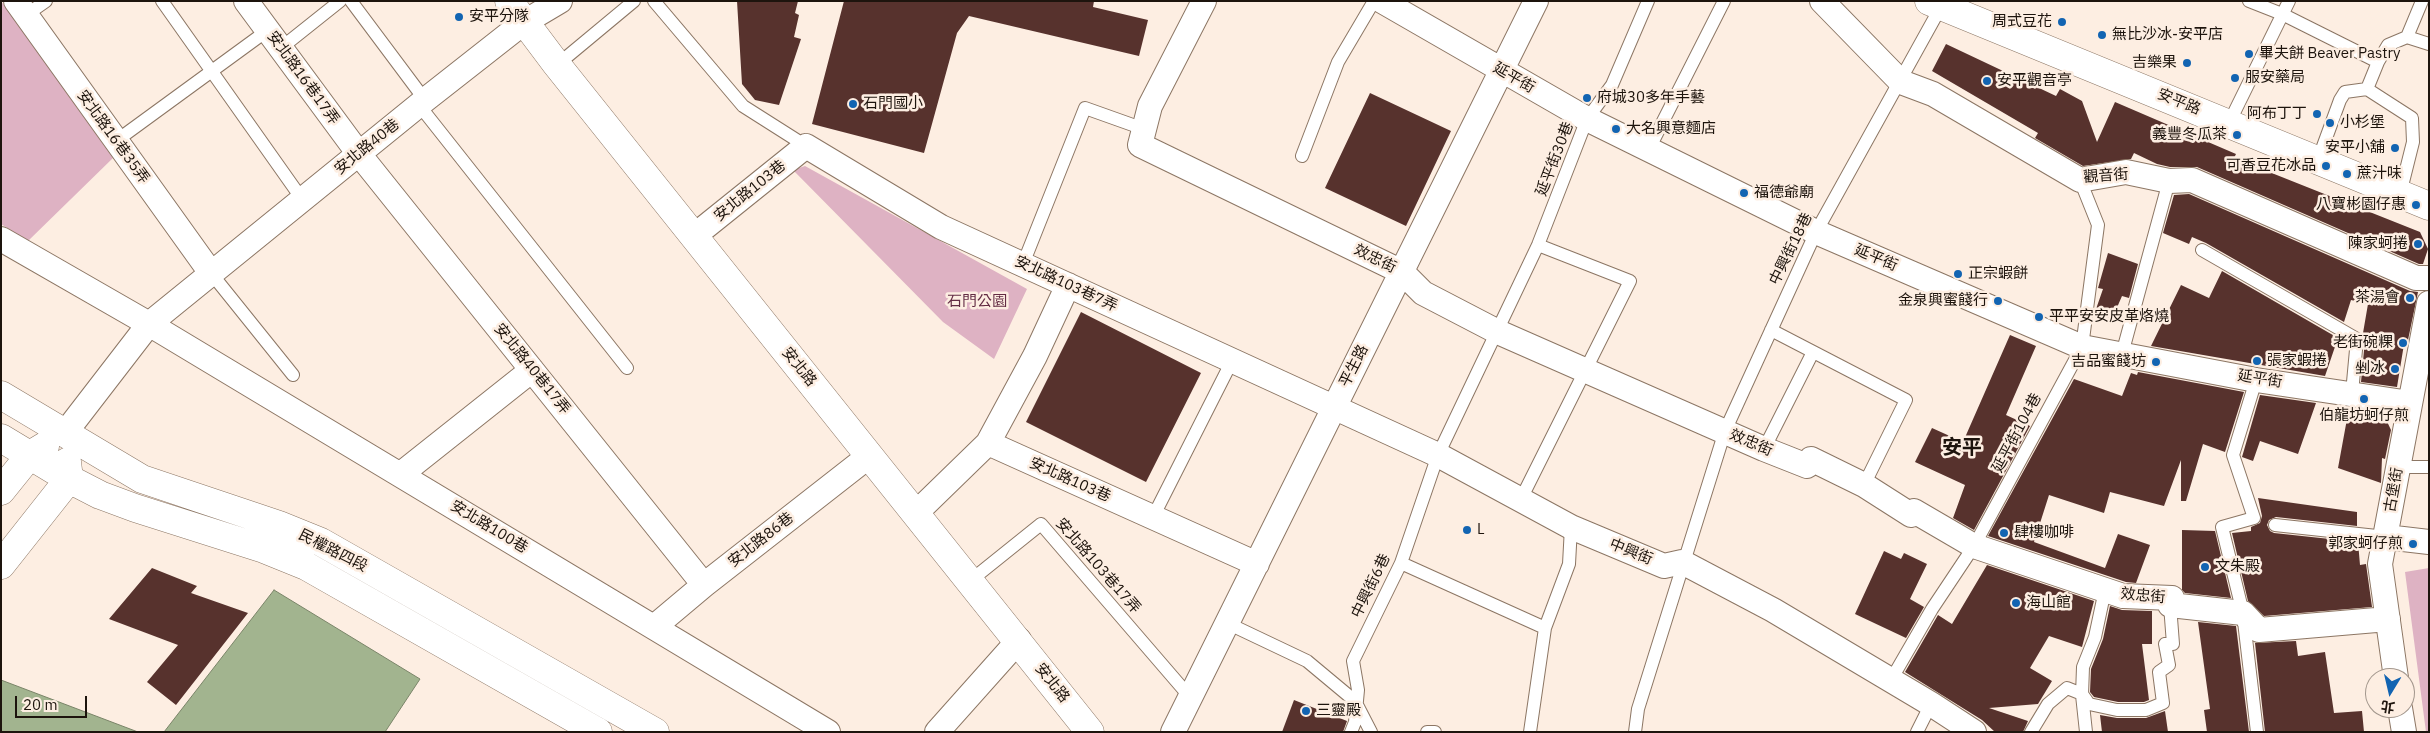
<!DOCTYPE html>
<html>
<head>
<meta charset="utf-8">
<style>
	body { margin:0 }
	#map { position:relative; width:2430px; height:733px; overflow:hidden; background:#fdeee2; font-family:"IBM Plex Sans","Noto Sans TC",sans-serif }
	canvas { display:block }
	.frame { position:absolute; inset:0; border:2px solid #1d140d; pointer-events:none }
	.north { position:absolute; left:2365px; top:668px; width:50px; height:50px; box-sizing:border-box; background:#fdeee2; border:1px solid #a3978d; border-radius:50%; rotate:189deg; font-size:14px; font-weight:700; line-height:20px; text-align:center; color:#1d140d }
	.north::after { content:''; display:block; margin:auto; width:18px; height:22px; background:#1264b2; clip-path:polygon(50% 0,100% 100%,50% 72%,0 100%) }
	.scale { position:absolute; left:15px; top:696px; width:72px; height:22px; box-sizing:border-box; border:2px solid #1d140d; border-top:0; padding-left:6px; font-size:15px; line-height:18px; white-space:nowrap; color:#1d140d; -webkit-text-stroke:4px #fdeee2; paint-order:stroke }
</style>
</head>
<body>
<div id="map">
<canvas width="2430" height="733"></canvas>
<div class="frame"></div>
<div class="north">北</div>
<div class="scale">20 m</div>
</div>
<script>
const c = document.querySelector('canvas').getContext('2d');
c.lineJoin = 'round';
function fill(path, color) { c.fillStyle = color; c.fill(path, 'evenodd'); }
const poly = rows => new Path2D(rows.map(r => 'M' + r).join(''));
function stroke(path, color, width, dash) { c.strokeStyle = color; c.lineWidth = width; c.lineCap = dash ? 'butt' : 'round'; c.setLineDash(dash || []); c.stroke(path); }
function write(font, color, halo, rows, align = 'center') {
  c.font = font + ' "IBM Plex Sans","Noto Sans TC",sans-serif'; c.lineWidth = 5; c.setLineDash([]); c.textBaseline = 'middle'; c.strokeStyle = halo; c.fillStyle = color; for (const [text, x, y, turn = 0] of rows) {
    c.save(); c.translate(x, y); c.rotate((+turn || 0) * Math.PI / 180); c.textAlign = isNaN(turn) ? turn : align; if (halo) c.strokeText(text, 0, 0); c.fillText(text, 0, 0); c.restore();
  }
}
fill(poly([
	[1,1,113,158,28,241,1,224],
	[805,166,1027,289,994,359,943,322,793,170],
	[2429,568,2429,732,2426,732,2405,572]
]), '#deb2c3');
const water = poly([
	[274,590,420,679,385,732,164,732,274,590],
	[1,680,138,732,1,732,1,680]
]);
fill(water, '#a2b48f');
stroke(water, '#7a8468', 1);
fill(poly([
	[737,1,798,1,795,13,799,15,794,37,801,39,779,105,755,100,742,84],
	[844,1,1094,1,1093,7,1148,20,1139,56,969,16,957,33,924,153,812,124],
	[1946,44,2056,96,2060,89,2082,101,2097,142,2115,102,2236,154,2234,158,2420,232,2428,249,2423,264,2419,264,2197,167,2170,167,2157,164,2134,153,2131,159,2083,166,2035,138,2038,133,1932,71],
	[1370,93,1451,131,1406,226,1325,188],
	[2189,194,2410,291,2418,292,2408,340,2405,338,2397,387,2361,382,2365,340,2363,333,2368,304,2351,300,2344,322,2206,243,2192,237,2189,244,2163,233,2174,195],
	[2108,253,2138,264,2129,298,2122,296,2112,319,2095,312,2103,289,2098,288],
	[2222,271,2338,338,2325,376,2151,346,2181,285,2209,298],
	[1081,312,1201,373,1146,482,1026,422],
	[2010,335,2036,346,2006,415,2030,426,1974,530,1953,518,1965,485,1915,462,1932,428,1963,442],
	[2138,372,2244,392,2225,452,2203,444,2186,501,2181,501,2181,460,2164,506,2110,492,2104,513,2049,495,2034,542,2105,568,2118,534,2150,545,2136,583,2126,582,1988,536,2074,379,2122,396,2131,373,2137,375],
	[2260,395,2316,403,2298,454,2260,441,2253,461,2242,457],
	[2349,408,2383,413,2391,430,2385,459,2382,458,2381,483,2338,468],
	[2258,498,2357,512,2357,526,2276,517,2269,520,2267,525,2270,531,2274,533,2358,542,2360,565,2366,564,2372,607,2264,616,2248,601,2232,533,2251,531,2251,527,2260,523,2262,516],
	[2182,530,2215,531,2231,598,2185,593,2182,590],
	[1884,551,1901,559,1904,553,1927,564,1910,599,1924,607,1906,638,1855,614],
	[1987,565,2094,601,2082,647,2049,636,2030,668,2052,681,2038,704,1989,708,2028,721,2023,732,1995,732,1982,720,1905,672,1938,615,1952,624],
	[152,568,197,586,191,593,248,613,176,705,147,682,178,645,109,619],
	[2110,606,2122,610,2152,611,2152,644,2142,644,2149,700,2144,702,2118,702,2094,697,2090,692,2091,669,2103,639],
	[2198,622,2236,626,2249,732,2207,732,2204,710,2210,709],
	[2296,641,2298,656,2325,652,2334,713,2362,711,2364,732,2265,732,2255,643],
	[1294,700,1347,721,1343,732,1282,732],
	[2165,711,2168,732,2102,732,2100,715,2117,718,2146,718]
]), '#57322d');
const service = poly([
	[162,1,302,199],
	[351,1,425,100],
	[654,1,743,106,806,146],
	[2249,1,2282,14,2378,62,2388,45,2407,37],
	[2422,1,2407,37,2429,44],
	[26,15,46,1],
	[281,48,340,1],
	[2378,62,2367,89,2412,118,2413,142,2400,194],
	[557,65,634,1],
	[419,105,627,368],
	[2229,123,2289,1],
	[116,141,268,30],
	[1649,149,1724,1],
	[1302,156,1338,62,1374,1],
	[2318,160,2340,100,2345,92,2367,89],
	[2202,250,2357,339,2352,393],
	[1023,264,1085,108,1144,129],
	[211,273,293,375],
	[1771,330,1906,400,1864,485],
	[2122,354,2169,181],
	[2256,380,2233,455,2254,518,2222,527,2243,613,2257,732],
	[1764,449,1813,352],
	[2399,467,2429,467],
	[1520,501,1630,281,1538,245],
	[1153,517,1232,361],
	[2275,525,2386,537],
	[1401,563,1545,628],
	[970,581,1041,524,1190,697],
	[1227,623,1307,661,1355,701,1371,732],
	[1891,680,1932,609,1974,546,2082,347,2098,225,2080,180],
	[1351,732,1355,722,1358,690,1353,661,1401,563,1438,455,1538,245,1587,119,1612,85,1648,1],
	[1427,732,1435,732],
	[1530,732,1545,628,1569,564,1571,527],
	[1635,732,1638,709,1725,431,1816,232,1943,3],
	[1917,732,1931,704],
	[2031,732,2048,704,2067,688,2082,694,2089,704,2117,710,2146,710,2163,703,2159,672,2169,665,2165,644,2173,644,2170,605],
	[2086,732,2082,695,2083,667,2095,637,2105,590]
]);
const minor = poly([
	[16,1,211,273],
	[246,1,359,154,704,585],
	[1204,1,1150,106,1140,145,1402,272,1423,293,1498,332,1764,449,1807,466,1811,459,1864,485,1911,515,1914,511,1974,546,2123,596,2172,598,2170,605,2243,613,2259,630,2388,619],
	[1382,1,1587,119,1816,232,2082,347,2256,380,2410,403],
	[1822,1,1901,82,1933,94,2080,180,2126,172,2169,181,2192,180,2416,278,2429,278],
	[694,236,806,146,941,227,1438,455,1571,527,1664,566,1682,562,1773,610,1931,704,1974,732],
	[1,239,149,324,828,732],
	[65,433,149,324,425,100,523,23,560,1],
	[988,443,1035,356,1068,285],
	[401,474,532,370],
	[916,513,988,443,1257,564],
	[2386,537,2429,542],
	[654,627,704,585,869,456],
	[2396,678,2380,564,2429,303],
	[2400,708,2404,732],
	[937,732,1019,640],
	[1173,732,1536,1]
]);
const tertiary = poly([
	[509,1,557,65,1090,732],
	[1929,1,2429,206],
	[1,395,142,479,279,525,321,542,655,732],
	[1,438,69,479,100,495,135,508,264,549,306,566,598,732],
	[1,491,30,455,45,446],
	[1,565,69,479,67,462]
]);
stroke(service, '#8c7664', 14);
stroke(minor, '#8c7664', 26);
stroke(tertiary, '#8c7664', 29);
stroke(service, '#fff', 12);
stroke(minor, '#fff', 24);
stroke(tertiary, '#fff', 28);
for (const [x, y, r, color] of [
	[459,17,5,"#1264b2"],
	[2062,22,5,"#1264b2"],
	[2102,35,5,"#1264b2"],
	[2249,54,5,"#1264b2"],
	[2187,63,5,"#1264b2"],
	[2235,78,5,"#1264b2"],
	[1987,81,5,"#1264b2"],
	[1587,98,5,"#1264b2"],
	[853,104,5,"#1264b2"],
	[2317,114,5,"#1264b2"],
	[2330,123,5,"#1264b2"],
	[1616,129,5,"#1264b2"],
	[2237,135,5,"#1264b2"],
	[2395,148,5,"#1264b2"],
	[2326,166,5,"#1264b2"],
	[2347,174,5,"#1264b2"],
	[1744,193,5,"#1264b2"],
	[2416,205,5,"#1264b2"],
	[2418,244,5,"#1264b2"],
	[1958,274,5,"#1264b2"],
	[2410,298,5,"#1264b2"],
	[1998,301,5,"#1264b2"],
	[2039,317,5,"#1264b2"],
	[2403,343,5,"#1264b2"],
	[2257,361,5,"#1264b2"],
	[2156,362,5,"#1264b2"],
	[2395,369,5,"#1264b2"],
	[2364,399,5,"#1264b2"],
	[1467,530,5,"#1264b2"],
	[2004,533,5,"#1264b2"],
	[2413,544,5,"#1264b2"],
	[2205,567,5,"#1264b2"],
	[2016,603,5,"#1264b2"],
	[1306,711,5,"#1264b2"]
]) { const dot = new Path2D(); dot.arc(x, y, r, 0, 2 * Math.PI); c.fillStyle = color; c.fill(dot); stroke(dot, '#fdeee2', 2); }
write('15px', '#1d140d', '#fdeee2', [
	["安平分隊",469,17],
	["周式豆花",2052,22,"right"],
	["無比沙冰-安平店",2112,35],
	["畢夫餅 Beaver Pastry",2259,54],
	["吉樂果",2177,63,"right"],
	["服安藥局",2245,78],
	["安平觀音亭",1997,81],
	["府城30多年手藝",1597,98],
	["石門國小",863,104],
	["阿布丁丁",2307,114,"right"],
	["小杉堡",2340,123],
	["大名興意麵店",1626,129],
	["義豐冬瓜茶",2227,135,"right"],
	["安平小舖",2385,148,"right"],
	["可香豆花冰品",2316,166,"right"],
	["蔗汁味",2357,174],
	["福德爺廟",1754,193],
	["八寶彬園仔惠",2406,205,"right"],
	["陳家蚵捲",2408,244,"right"],
	["正宗蝦餅",1968,274],
	["茶湯會",2400,298,"right"],
	["金泉興蜜餞行",1988,301,"right"],
	["平平安安皮革烙燒",2049,317],
	["老街碗粿",2393,343,"right"],
	["張家蝦捲",2267,361],
	["吉品蜜餞坊",2146,362,"right"],
	["剉冰",2385,369,"right"],
	["伯龍坊蚵仔煎",2364,416,"center"],
	["L",1477,530],
	["肆樓咖啡",2014,533],
	["郭家蚵仔煎",2403,544,"right"],
	["文朱殿",2215,567],
	["海山館",2026,603],
	["三靈殿",1316,711]
], 'left');
write('15px', '#1d140d', '#fdeee2', [
	["安北路16巷17弄",303,78,54],
	["延平街",1514,78,30],
	["安平路",2179,102,22],
	["安北路16巷35弄",113,137,54],
	["安北路40巷",367,147,-39],
	["延平街30巷",1555,159,-69],
	["觀音街",2106,176,-4],
	["安北路103巷",750,191,-39],
	["中興街18巷",1791,249,-64],
	["延平街",1876,258,23],
	["效忠街",1375,259,26],
	["安北路103巷7弄",1066,284,25],
	["平生路",1354,366,-63],
	["安北路",799,367,51],
	["安北路40巷17弄",532,369,51],
	["延平街",2260,379,9],
	["延平街104巷",2017,433,-62],
	["效忠街",1751,443,23],
	["安北路103巷",1070,480,24],
	["古堡街",2394,490,-80],
	["安北路100巷",489,527,31],
	["安北路86巷",761,540,-38],
	["民權路四段",333,551,27],
	["中興街",1631,552,22],
	["安北路103巷17弄",1098,566,49],
	["中興街6巷",1371,586,-64],
	["效忠街",2143,596,5],
	["安北路",1052,683,52]
]);
write('15px', '#632c44', '#fdeee2', [
	["石門公園",977,302]
]);
write('bold 20px', '#1d140d', '#fdeee2', [
	["安平",1962,448]
]);
</script>
</body>
</html>
